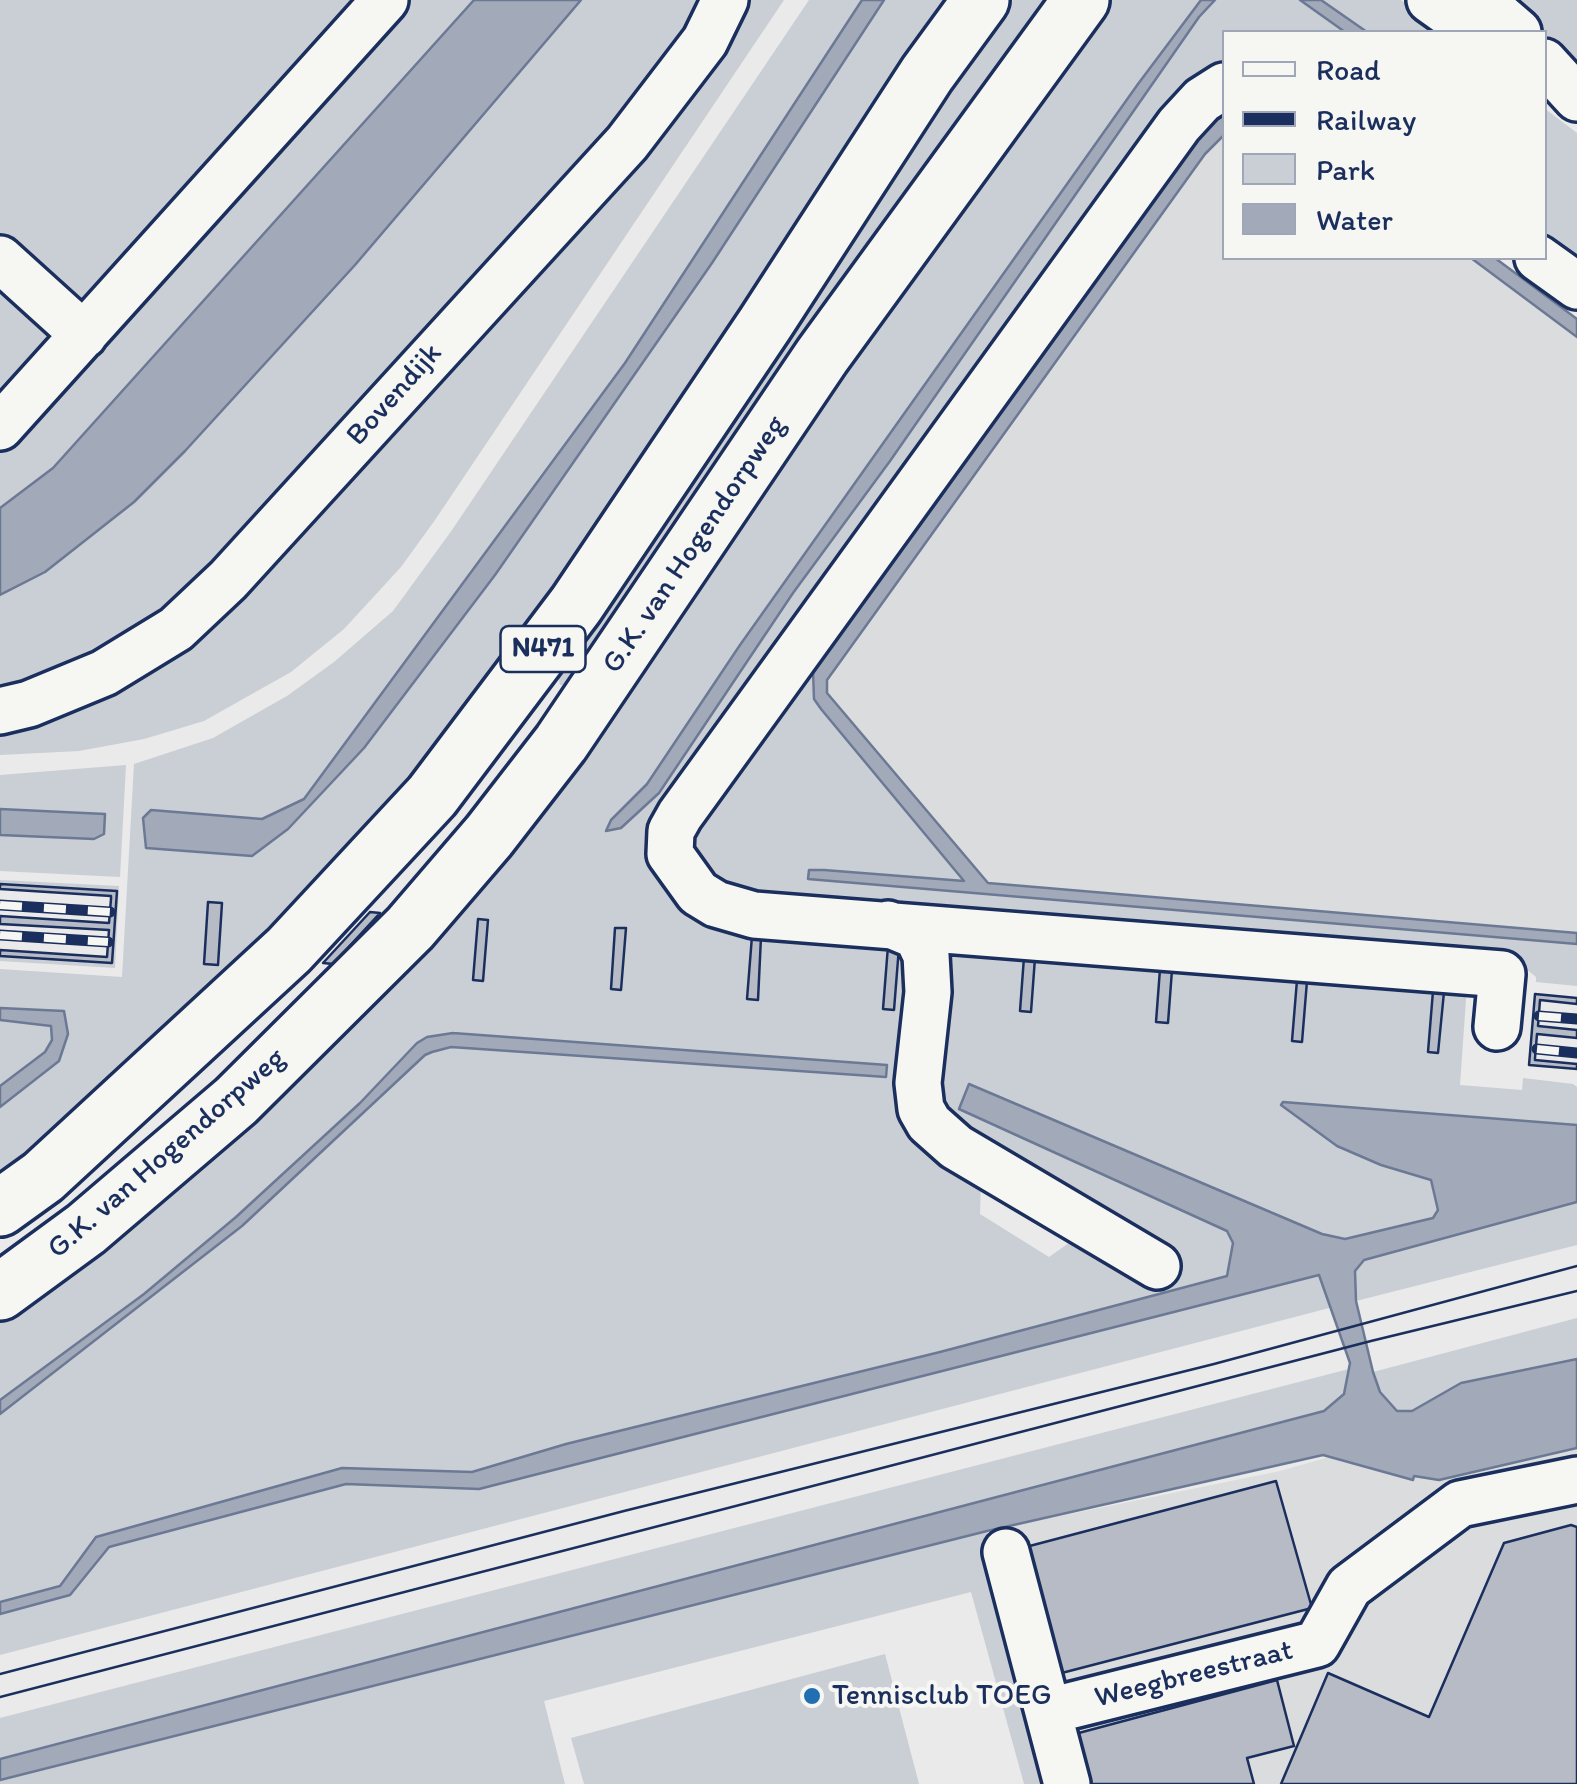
<!DOCTYPE html>
<html>
<head>
<meta charset="utf-8">
<style>
	body { margin:0 }
	#map { position:relative; width:1577px; height:1784px; overflow:hidden; background:#e9eae9; font-family:Itim,sans-serif }
	canvas { display:block }
	.legend { position:absolute; left:1222px; top:30px; width:325px; height:230px; box-sizing:border-box; background:#f6f6f2; border:2px solid #9ea6b7; margin:0; padding:12px 18px; list-style:none; font-size:30px; color:#1b2f5e }
	.legend li { display:flex; align-items:center; gap:20px; height:50px }
	.legend b { width:50px; border:2px solid #9ea6b7 }
</style>
</head>
<body>
<div id="map">
<canvas width="1577" height="1784"></canvas>
<ul class="legend">
<li><b style="height:12px;background:#f6f6f2"></b>Road</li>
<li><b style="height:12px;background:#1b2f5e"></b>Railway</li>
<li><b style="height:28px;background:#caced5"></b>Park</li>
<li><b style="height:28px;background:#a2aaba"></b>Water</li>
</ul>
</div>
<script>
const c = document.querySelector('canvas').getContext('2d');
c.lineJoin = 'round';
function fill(path, color) { c.fillStyle = color; c.fill(path, 'evenodd'); }
const poly = rows => new Path2D(rows.map(r => 'M' + r).join(''));
function stroke(path, color, width, dash) { c.strokeStyle = color; c.lineWidth = width; c.lineCap = dash ? 'butt' : 'round'; c.setLineDash(dash || []); c.stroke(path); }
function write(font, color, halo, rows, align = 'center') {
  c.font = font + ' Itim,sans-serif'; c.lineWidth = 8; c.setLineDash([]); c.textBaseline = 'middle'; c.strokeStyle = halo; c.fillStyle = color; for (const [text, x, y, turn = 0] of rows) {
    c.save(); c.translate(x, y); c.rotate((+turn || 0) * Math.PI / 180); c.textAlign = isNaN(turn) ? turn : align; if (halo) c.strokeText(text, 0, 0); c.fillText(text, 0, 0); c.restore();
  }
}
fill(poly([
	[1224,135,1224,258,1471,258,1577,337,1577,933,988,883,827,693,827,680,1205,154],
	[1577,1387,1577,1784,1057,1784,992,1530,1280,1471]
]), '#dadcde');
fill(poly([
	[0,0,359,0,79,312,0,239],
	[395,0,474,0,53,468,0,508,0,443],
	[581,0,706,0,665,72,487,271,174,605,92,656,24,682,0,687,0,595,45,572,134,502,185,451,355,265],
	[749,0,784,0,435,520,401,567,344,629,291,672,204,721,144,739,79,751,0,755,0,729,100,697,487,323,687,106,701,86],
	[809,0,958,0,564,590,336,878,0,1185,0,1107,59,1061,64,1011,0,1008,0,969,122,977,134,764,213,738,287,696,334,662,393,611,452,530],
	[1013,0,1052,0,576,686,560,685,557,669],
	[1109,0,1401,0,1444,32,1224,32,1224,74,666,872,909,949,907,1098,981,1181,980,1214,1049,1257,1076,1238,938,1116,941,949,1467,985,1460,1085,1522,1090,1523,1078,1573,1084,1577,1087,1577,1125,1284,1102,1337,1146,1381,1165,1430,1180,1438,1211,1433,1218,1345,1239,1322,1234,1217,1225,1227,1231,1233,1243,1227,1276,940,1352,566,1444,472,1472,341,1468,96,1537,60,1586,0,1602,0,1414,242,1226,425,1055,451,1047,887,1066,453,1033,417,1043,360,1103,236,1217,144,1294,0,1400,0,1322,118,1234,753,493],
	[1515,0,1577,0,1577,69,1544,32],
	[1224,98,1224,113,1220,115,813,671,821,709,965,882,824,870,808,879,1577,944,1577,986,1536,982,1536,977,1525,968,917,917,714,890,688,842],
	[1544,108,1577,133,1577,274,1545,249],
	[0,275,61,331,0,399],
	[126,765,120,877,0,871,0,775],
	[0,880,119,886,115,968,0,961,0,956,112,963,117,892,0,884],
	[0,1020,45,1023,51,1026,52,1040,45,1052,0,1086],
	[1577,1202,1577,1245,1356,1301,1355,1270,1364,1260],
	[1320,1275,1333,1307,0,1655,0,1614,70,1595,108,1547,346,1484,479,1489],
	[1577,1318,1577,1359,1461,1383,1412,1411,1397,1411,1380,1392,1373,1372],
	[1349,1369,1344,1394,1324,1411,0,1759,0,1718],
	[987,1531,1048,1784,1024,1784,971,1592,544,1701,565,1784,0,1784,0,1780,24,1774],
	[885,1654,919,1784,584,1784,571,1738]
]), '#caced5');
const water = poly([
	[474,0,581,0,355,265,185,451,134,502,45,572,0,595,0,508,53,468,474,0],
	[862,0,884,0,712,263,495,575,364,748,288,829,252,856,146,848,143,818,151,810,262,819,304,799,625,363,862,0],
	[1201,0,1215,0,1199,17,890,461,793,593,659,793,621,828,606,831,611,820,647,784,740,645,1138,84,1201,0],
	[1300,0,1321,0,1367,32,1345,32,1300,0],
	[1224,113,1224,135,1205,154,827,680,827,693,988,883,1577,933,1577,944,808,879,809,870,824,870,964,881,821,709,814,699,813,671,1205,128,1224,113],
	[1471,258,1495,258,1577,319,1577,337,1471,258],
	[0,809,105,814,104,834,94,839,0,835,0,809],
	[0,1008,64,1011,68,1034,59,1061,0,1107,0,1086,45,1052,52,1040,51,1026,0,1020,0,1008],
	[453,1033,887,1065,886,1077,451,1047,432,1052,425,1055,242,1226,0,1414,0,1400,144,1294,236,1217,360,1103,417,1043,427,1037,453,1033],
	[969,1084,1322,1234,1345,1239,1433,1218,1438,1210,1431,1180,1381,1165,1337,1146,1281,1105,1283,1102,1577,1125,1577,1202,1364,1260,1355,1271,1356,1301,1373,1372,1380,1392,1397,1411,1412,1411,1461,1383,1577,1359,1577,1448,1439,1480,1414,1476,1413,1480,1323,1455,987,1531,0,1780,0,1759,1324,1411,1344,1394,1350,1363,1319,1275,479,1489,346,1484,109,1547,70,1595,0,1614,0,1602,60,1586,96,1537,342,1468,472,1472,566,1444,940,1352,1227,1276,1233,1243,1227,1231,959,1109,969,1084]
]);
fill(water, '#a2aaba');
stroke(water, '#6c7995', 2.5);
const building = poly([
	[0,884,117,891,112,963,0,956,0,950,107,957,109,930,0,924,0,916,109,923,111,899,111,896,0,889,0,884],
	[208,902,222,903,218,965,204,964,208,902],
	[370,912,380,913,333,964,323,963,370,912],
	[478,919,488,920,483,981,473,980,478,919],
	[615,928,626,928,621,990,611,989,615,928],
	[752,936,761,937,758,1000,747,999,752,936],
	[888,946,899,947,894,1010,883,1009,888,946],
	[1024,957,1035,958,1031,1012,1020,1011,1024,957],
	[1160,969,1172,970,1168,1023,1156,1022,1160,969],
	[1297,980,1307,981,1302,1042,1292,1041,1297,980],
	[1433,991,1444,992,1438,1053,1428,1052,1433,991],
	[1535,994,1577,998,1577,1004,1540,1000,1538,1026,1577,1030,1577,1038,1537,1034,1535,1058,1535,1060,1577,1064,1577,1069,1529,1065,1535,994],
	[1276,1481,1312,1608,1054,1675,1022,1548,1276,1481],
	[1571,1525,1577,1527,1577,1784,1281,1784,1328,1673,1429,1717,1504,1543,1571,1525],
	[1277,1680,1294,1746,1247,1758,1254,1784,1089,1784,1075,1734,1277,1680]
]);
fill(building, '#b6bbc6');
stroke(building, '#1b2f5e', 2.5);
const minor = poly([
	[1430,0,1475,32],
	[1481,0,1518,32],
	[1544,62,1577,98],
	[1224,86,1202,100,1179,125,680,815,671,831,670,854,698,893,716,904,754,915,1502,974,1497,1027],
	[1538,258,1577,286],
	[0,259,84,335],
	[0,427,385,0],
	[0,711,29,704,104,673,176,629,228,580,627,143,705,41,725,0],
	[888,924,917,936,926,955,928,992,918,1083,921,1109,929,1123,956,1147,1157,1266],
	[1006,1552,1067,1784],
	[1049,1711,1317,1644,1349,1587,1460,1504,1577,1480]
]);
const major = poly([
	[0,1208,43,1177,289,950,432,796,576,605,765,324,927,74,981,0],
	[0,1292,86,1229,236,1101,410,928,489,836,561,743,822,356,1081,0]
]);
stroke(minor, '#1b2f5e', 52);
stroke(major, '#1b2f5e', 62);
stroke(minor, '#f6f6f2', 45);
stroke(major, '#f6f6f2', 55);
stroke(poly([
	[0,1674,624,1511,1214,1364,1577,1266],
	[0,1697,1371,1341,1577,1291]
]), '#1b2f5e', 2.5);
const rail = poly([
	[0,905,110,912],
	[0,935,108,942],
	[1539,1016,1577,1019],
	[1537,1049,1577,1053]
]);
stroke(rail, '#1b2f5e', 11);
stroke(rail, '#f6f6f2', 8, [22]);
for (const [x, y, r, color] of [
	[812,1696,10,"#1f6fb2"]
]) { const dot = new Path2D(); dot.arc(x, y, r, 0, 2 * Math.PI); c.fillStyle = color; c.fill(dot); stroke(dot, '#f6f6f2', 4); }
for (const [x, y, w] of [
	[543,649,85]
]) { const box = new Path2D(); box.roundRect(x - w / 2, y - 23, w, 46, 8); c.fillStyle = '#f6f6f2'; c.fill(box); stroke(box, '#1b2f5e', 2.5); }
write('bold 28px', '#1b2f5e', null, [
	["N471",543,649]
]);
write('30px', '#1b2f5e', '#f6f6f2', [
	["Bovendijk",395,395,-48],
	["G.K. van Hogendorpweg",695,545,-56],
	["G.K. van Hogendorpweg",167,1154,-41],
	["Weegbreestraat",1194,1675,-14]
]);
write('30px', '#1b2f5e', '#f6f6f2', [
	["Tennisclub TOEG",832,1696]
], 'left');
</script>
</body>
</html>
